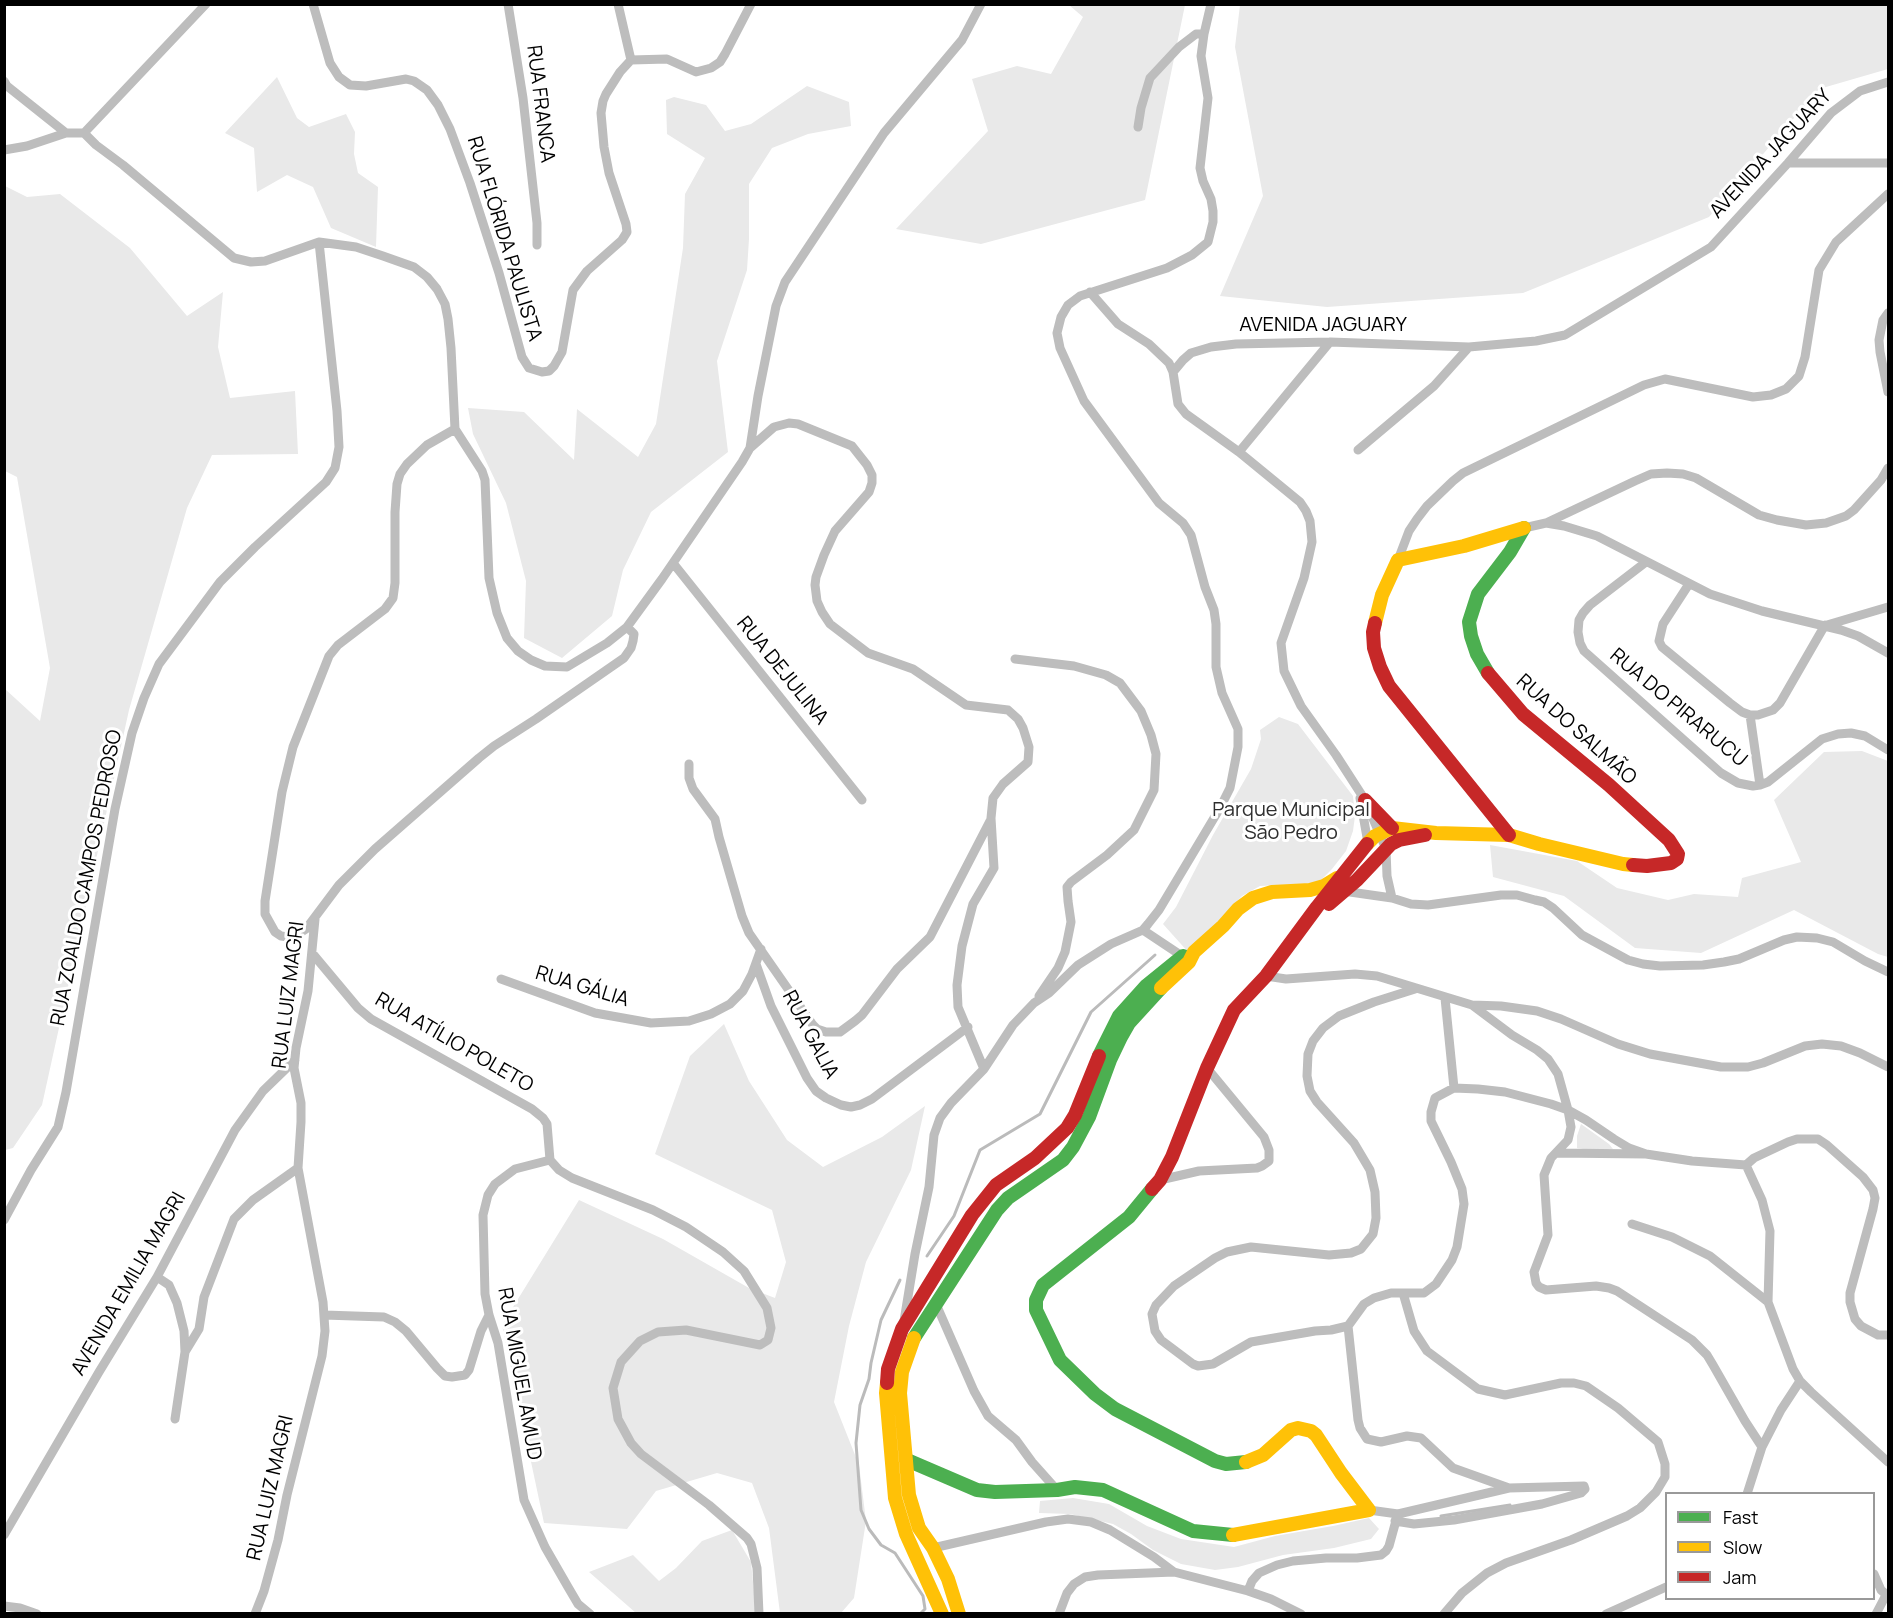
<!DOCTYPE html>
<html>
<head>
<meta charset="utf-8">
<style>
	body { margin:0 }
	#map { position:relative; width:1893px; height:1618px; overflow:hidden; background:#fff; font-family:Manrope,sans-serif }
	canvas { display:block }
	.frame { position:absolute; inset:0; border:6px solid #000; pointer-events:none }
	.legend { position:absolute; left:1665px; top:1492px; width:210px; height:108px; box-sizing:border-box; background:#fff; border:2px solid #999; margin:0; padding:8px 10px; list-style:none; font-size:18px; color:#000 }
	.legend li { display:flex; align-items:center; gap:12px; height:30px }
	.legend b { width:30px; border:2px solid #999 }
</style>
</head>
<body>
<div id="map">
<canvas width="1893" height="1618"></canvas>
<div class="frame"></div>
<ul class="legend">
<li><b style="height:8px;background:#4caf50"></b>Fast</li>
<li><b style="height:8px;background:#ffc107"></b>Slow</li>
<li><b style="height:8px;background:#c62828"></b>Jam</li>
</ul>
</div>
<script>
const c = document.querySelector('canvas').getContext('2d');
c.lineJoin = 'round';
function fill(path, color) { c.fillStyle = color; c.fill(path, 'evenodd'); }
const poly = rows => new Path2D(rows.map(r => 'M' + r).join(''));
function stroke(path, color, width, dash) { c.strokeStyle = color; c.lineWidth = width; c.lineCap = dash ? 'butt' : 'round'; c.setLineDash(dash || []); c.stroke(path); }
function write(font, color, halo, rows, align = 'center') {
  c.font = font + ' Manrope,sans-serif'; c.lineWidth = 6; c.setLineDash([]); c.textBaseline = 'middle'; c.strokeStyle = halo; c.fillStyle = color; for (const [text, x, y, turn = 0] of rows) {
    c.save(); c.translate(x, y); c.rotate((+turn || 0) * Math.PI / 180); c.textAlign = isNaN(turn) ? turn : align; if (halo) c.strokeText(text, 0, 0); c.fillText(text, 0, 0); c.restore();
  }
}
fill(poly([
	[1069,5,1185,5,1145,200,981,244,896,229,988,131,972,79,1017,66,1051,74,1083,17],
	[1240,5,1888,5,1888,69,1819,89,1709,217,1523,293,1327,307,1220,296,1263,196,1235,47],
	[277,77,297,118,309,127,346,114,355,132,354,154,358,173,378,187,376,247,331,228,313,187,287,175,257,192,254,148,225,133],
	[807,86,849,102,851,126,808,134,772,148,749,184,749,239,747,270,717,361,728,452,651,512,623,570,612,616,562,658,524,638,526,581,506,503,473,434,468,408,524,412,574,460,577,409,638,457,656,424,683,248,685,194,705,158,667,134,666,100,674,97,706,105,725,131,751,124],
	[5,186,27,197,60,194,130,248,187,316,223,292,218,347,230,398,295,391,298,454,212,455,187,508,129,710,42,1105,13,1148,5,1150,5,689,40,721,50,668,17,477,5,471],
	[1279,717,1298,724,1353,796,1355,816,1353,831,1346,851,1332,869,1320,881,1304,886,1281,885,1260,886,1242,896,1189,953,1163,924,1176,907,1213,835,1251,769,1261,739,1260,730],
	[1862,751,1888,761,1888,957,1878,954,1794,910,1701,953,1635,948,1564,896,1493,877,1490,845,1577,861,1617,888,1668,900,1694,894,1738,897,1742,878,1801,862,1774,800,1824,752],
	[724,1024,749,1081,787,1140,823,1167,882,1137,925,1106,911,1170,866,1262,849,1326,834,1402,859,1465,866,1521,854,1598,841,1613,780,1613,769,1528,752,1483,717,1473,656,1491,627,1529,544,1523,502,1325,579,1200,663,1239,749,1288,775,1298,786,1262,772,1210,655,1154,690,1056],
	[1581,1124,1609,1144,1613,1149,1590,1150,1577,1148,1577,1136],
	[1073,1498,1109,1504,1147,1526,1181,1539,1234,1547,1275,1536,1333,1526,1369,1518,1379,1529,1371,1539,1334,1548,1283,1555,1238,1567,1215,1570,1181,1564,1153,1550,1131,1534,1113,1524,1070,1514,1039,1513,1040,1501],
	[732,1530,751,1562,756,1613,636,1613,589,1572,633,1555,659,1581,676,1568,702,1541]
]), '#e9e9e9');
stroke(poly([
	[927,1256,954,1216,980,1150,1040,1114,1091,1012,1155,955],
	[900,1280,881,1320,871,1363,869,1379,860,1405,856,1443,861,1510,869,1529,881,1545,895,1553,923,1596,925,1609,920,1614],
	[1441,1516,1510,1505]
]), '#bbb', 3);
stroke(poly([
	[313,4,330,63,339,77,350,85,366,86,406,79,414,81,427,90,438,105,450,129,470,183,499,273,522,357,529,368,542,372,549,371,554,366,562,352,573,290,587,271,622,240,627,232,626,224,609,173,604,147,601,113,603,101,606,94,620,72,631,60,667,59,696,72,711,68,720,62,725,54,751,4],
	[508,4,523,98,537,223,537,245],
	[618,4,631,60],
	[4,81,7,86,66,133],
	[1138,127,1141,108,1150,78,1179,47,1196,34,1204,34],
	[84,133,206,4],
	[4,150,27,146,66,133,84,133,96,145,123,165,234,258,251,262,265,261,319,242,356,247,383,256,414,267,427,277,437,289,445,304,448,319,451,348,455,429,482,471,485,480,489,578,497,613,507,638,518,651,531,660,545,666,567,667,607,643,627,627,662,579,742,462,750,448,774,427,789,423,798,424,852,446,867,465,872,475,872,483,869,492,835,531,824,555,816,577,815,585,817,601,822,612,830,624,868,653,913,669,966,705,1008,710,1018,719,1023,728,1029,747,1028,762,1003,784,993,798,991,818,994,868,973,904,962,946,957,985,958,1007,984,1069],
	[1788,163,1888,163],
	[1090,292,1118,324,1149,344,1169,363,1173,372,1178,404,1186,414,1239,452,1300,502,1306,511,1310,521,1312,542,1304,578,1281,643,1284,671,1301,706,1336,755,1365,800,1386,849,1387,876,1392,898],
	[1888,313,1883,320,1879,340,1880,352,1888,392],
	[1173,372,1183,360,1191,353,1211,347,1236,344,1330,342,1469,347,1536,341,1565,335,1711,247,1788,163,1831,113,1860,91,1888,82],
	[455,429,427,445,407,464,400,474,397,484,395,512,395,583,393,598,385,609,338,645,329,656,293,747,282,792,265,901,265,914,275,932,281,936,288,937,295,936,306,929,339,885,375,849,479,758,494,746,536,719,624,658,631,648,633,641,634,634,627,627],
	[750,448,758,396,776,306,785,282,884,133,962,40,981,4],
	[1358,450,1434,386,1469,347],
	[1239,452,1330,342],
	[1546,523,1635,481,1651,474,1667,473,1683,474,1696,478,1759,515,1777,520,1806,525,1826,523,1846,516,1854,510,1881,480,1888,468],
	[1524,528,1546,523,1564,526,1597,536,1710,594,1762,611,1841,630,1858,636,1888,653],
	[1398,560,1409,531,1417,519,1427,506,1453,481,1463,473,1644,385,1665,379,1753,397,1771,395,1786,389,1799,376,1805,357,1819,270,1836,242,1888,194],
	[1646,562,1590,605,1583,613,1579,620,1578,632,1580,643,1584,651,1721,773,1738,783,1753,786,1760,785,1768,782,1822,739,1838,734,1851,733,1865,736,1888,750],
	[673,563,862,800],
	[1689,584,1663,624,1659,641,1662,647,1730,703,1742,712,1750,715,1758,715,1773,710,1780,703,1825,625],
	[1827,625,1888,607],
	[1015,659,1074,666,1106,675,1120,683,1141,711,1151,735,1156,754,1154,790,1134,830,1107,855,1071,882,1067,887,1068,901,1071,922,1065,952,1058,968,1039,996],
	[1750,715,1760,785],
	[689,764,689,778,693,789,715,819,719,837,742,916,749,933,813,1025,817,1029,826,1032,840,1032,855,1021,862,1015,897,969,930,937,990,821],
	[1360,798,1368,843],
	[1343,891,1392,898,1411,904,1428,905,1501,895,1517,895,1535,900,1544,902,1553,908,1582,935,1628,960,1643,964,1660,966,1703,965,1724,962,1739,959,1784,940,1797,937,1817,938,1833,942,1865,961,1888,972],
	[1143,930,1185,958],
	[312,953,358,1008,371,1019,532,1109,543,1118,547,1124,550,1160,559,1170,572,1178,653,1210,686,1227,723,1252,744,1271,767,1308,771,1328,768,1340,760,1345,686,1330,658,1332,640,1341,621,1362,613,1388,618,1419,631,1443,641,1454,709,1505,747,1538,751,1544,757,1568,759,1614],
	[756,964,771,1006,807,1078,816,1091,826,1098,841,1105,851,1107,860,1105,872,1099,968,1027],
	[1266,976,1286,979,1355,974,1377,976,1472,1005,1501,1006,1537,1011,1561,1019,1618,1044,1650,1054,1721,1067,1748,1067,1763,1063,1805,1046,1822,1044,1841,1046,1860,1053,1888,1067],
	[501,979,595,1013,651,1023,689,1021,711,1014,730,1004,743,991,752,974,761,949],
	[1415,989,1374,1002,1339,1016,1323,1028,1313,1041,1308,1054,1307,1076,1310,1091,1317,1102,1354,1143,1370,1170,1375,1192,1376,1218,1373,1234,1361,1249,1351,1253,1329,1255,1251,1247,1227,1252,1215,1258,1174,1286,1156,1305,1152,1314,1155,1331,1161,1340,1193,1364,1198,1366,1213,1364,1251,1342,1315,1331,1331,1330,1348,1326,1364,1304,1374,1298,1391,1293,1424,1293,1436,1284,1452,1260,1457,1247,1464,1204,1462,1189,1451,1162,1431,1121,1431,1112,1435,1098,1450,1090,1454,1088,1478,1089,1505,1092,1551,1104,1568,1110,1586,1120,1614,1139,1629,1148,1646,1154],
	[1445,998,1454,1088],
	[1472,1005,1512,1035,1537,1050,1548,1059,1558,1074,1568,1110,1571,1127,1568,1140,1551,1158,1544,1175,1548,1235,1534,1272,1536,1283,1539,1287,1546,1290,1596,1286,1609,1288,1617,1291,1692,1340,1707,1355,1713,1365,1745,1421,1762,1447],
	[1556,1153,1646,1154,1692,1161,1746,1165,1754,1158,1788,1142,1797,1139,1818,1139,1827,1145,1863,1177,1873,1190,1875,1198,1873,1209,1850,1293,1850,1302,1855,1319,1861,1326,1878,1335,1888,1335],
	[550,1160,515,1169,495,1184,488,1195,483,1215,485,1294,489,1315,498,1343,524,1500,545,1547,568,1587,578,1604,590,1614],
	[1746,1165,1762,1200,1770,1231,1768,1302,1793,1369,1800,1381,1811,1392,1888,1462],
	[1160,1180,1199,1171,1257,1168,1262,1166,1269,1161,1269,1150,1264,1137,1207,1068],
	[4,1220,31,1170,58,1127,66,1092,115,809,132,733,144,698,159,664,220,582,255,547,326,482,335,468,339,447,337,411,319,242],
	[1632,1224,1672,1237,1710,1256,1768,1302],
	[157,1277,169,1285,177,1303,184,1331,185,1352,175,1419],
	[1403,1293,1414,1331,1427,1351,1478,1389,1505,1395,1561,1383,1574,1383,1586,1386,1618,1408,1658,1442,1665,1464,1665,1477,1656,1492,1640,1508,1627,1516,1571,1540,1506,1563,1487,1573,1462,1593,1444,1614],
	[936,1304,974,1391,988,1416,1016,1440,1032,1462,1057,1490],
	[324,1315,384,1317,395,1322,406,1331,437,1368,445,1376,452,1377,465,1375,469,1370,481,1331,489,1315],
	[904,1321,915,1254,929,1187,934,1135,940,1118,951,1103,984,1069,1013,1025,1034,1003,1049,993,1078,965,1111,944,1143,930,1148,924,1159,910,1220,808,1230,788,1238,747,1238,729,1222,693,1216,667,1216,624,1214,610,1205,587,1191,535,1183,523,1159,503,1084,401,1060,348,1057,333,1061,317,1068,305,1080,296,1167,268,1192,255,1208,242,1213,222,1213,211,1211,199,1203,181,1200,168,1208,98,1201,56,1204,34,1211,4],
	[1348,1326,1358,1420,1360,1428,1367,1439,1381,1442,1407,1436,1421,1438,1453,1468,1509,1488],
	[185,1352,199,1329,204,1297,234,1219,253,1200,298,1168],
	[1747,1494,1762,1447,1781,1410,1800,1381],
	[1369,1510,1398,1514,1509,1488,1584,1486,1585,1489,1581,1493,1542,1504,1454,1520,1414,1524,1395,1521],
	[4,1535,99,1372,157,1277,235,1130,263,1091,295,1060],
	[933,1548,1046,1522,1068,1519,1091,1522,1110,1530,1154,1557,1174,1572,1248,1591,1271,1599,1301,1614],
	[1874,1574,1881,1590,1888,1596],
	[1248,1591,1252,1581,1259,1573,1277,1565,1293,1561,1326,1558,1357,1558,1381,1555,1386,1551,1389,1546,1397,1517],
	[4,1606,20,1608,37,1614],
	[255,1614,264,1591,278,1540,287,1495,322,1356,325,1331,323,1302,298,1168,301,1122,301,1103,294,1068,296,1048,308,991,315,919],
	[1059,1614,1067,1593,1074,1584,1085,1577,1098,1575,1174,1572],
	[1606,1614,1666,1587],
	[1876,1614,1886,1595]
]), '#bdbdbd', 9);
stroke(poly([
	[1488,673,1477,654,1471,636,1469,622,1478,594,1510,552,1524,528],
	[1099,1056,1119,1016,1146,986,1183,956],
	[1152,1189,1129,1217,1043,1285,1036,1300,1036,1310,1060,1360,1095,1394,1115,1409,1215,1461,1226,1464,1246,1462],
	[914,1338,997,1210,1008,1198,1063,1160,1073,1147,1089,1117,1110,1060,1121,1037,1129,1023,1161,988],
	[907,1460,977,1490,995,1492,1057,1490,1075,1487,1103,1490,1193,1531,1233,1535]
]), '#4caf50', 14);
stroke(poly([
	[1375,623,1382,595,1398,560,1464,546,1524,528],
	[1367,844,1375,836,1392,828,1436,833,1509,835,1539,844,1623,864,1633,865],
	[1161,988,1189,962,1194,952,1223,926,1238,909,1253,898,1272,892,1310,890,1324,886,1337,878],
	[914,1338,902,1372,900,1393,909,1495,919,1528,933,1548,948,1579,959,1614],
	[887,1383,886,1393,895,1498,906,1534,942,1614],
	[1233,1535,1369,1510,1341,1473,1316,1435,1311,1431,1298,1428,1291,1430,1263,1455,1246,1462]
]), '#ffc107', 14);
stroke(poly([
	[1375,623,1373,632,1374,648,1380,667,1389,686,1509,835],
	[1488,673,1523,714,1609,785,1669,840,1678,854,1677,859,1671,863,1647,866,1633,865],
	[1365,800,1392,828],
	[1329,904,1357,880,1391,844,1399,840,1425,835],
	[1152,1189,1160,1180,1172,1157,1207,1068,1234,1010,1266,976,1317,907,1367,844],
	[887,1383,888,1369,902,1329,972,1215,996,1185,1035,1158,1067,1128,1075,1115,1099,1056]
]), '#c62828', 14);
write('20px', '#000', '#fff', [
	["RUA FRANCA",540,104,83],
	["AVENIDA JAGUARY",1771,154,-47],
	["RUA FLÓRIDA PAULISTA",504,239,73],
	["AVENIDA JAGUARY",1323,325],
	["RUA DEJULINA",782,671,51],
	["RUA DO PIRARUCU",1678,708,40],
	["RUA DO SALMÃO",1576,730,42],
	["RUA ZOALDO CAMPOS PEDROSO",87,878,-79],
	["RUA GÁLIA",582,987,17],
	["RUA LUIZ MAGRI",289,995,-83],
	["RUA GALIA",810,1035,62],
	["RUA ATÍLIO POLETO",454,1043,30],
	["AVENIDA EMILIA MAGRI",129,1284,-60],
	["RUA MIGUEL AMUD",519,1374,80],
	["RUA LUIZ MAGRI",271,1488,-77]
]);
write('20px', '#2e2e2e', '#fff', [
	["Parque Municipal",1291,810],
	["São Pedro",1291,833]
]);
</script>
</body>
</html>
